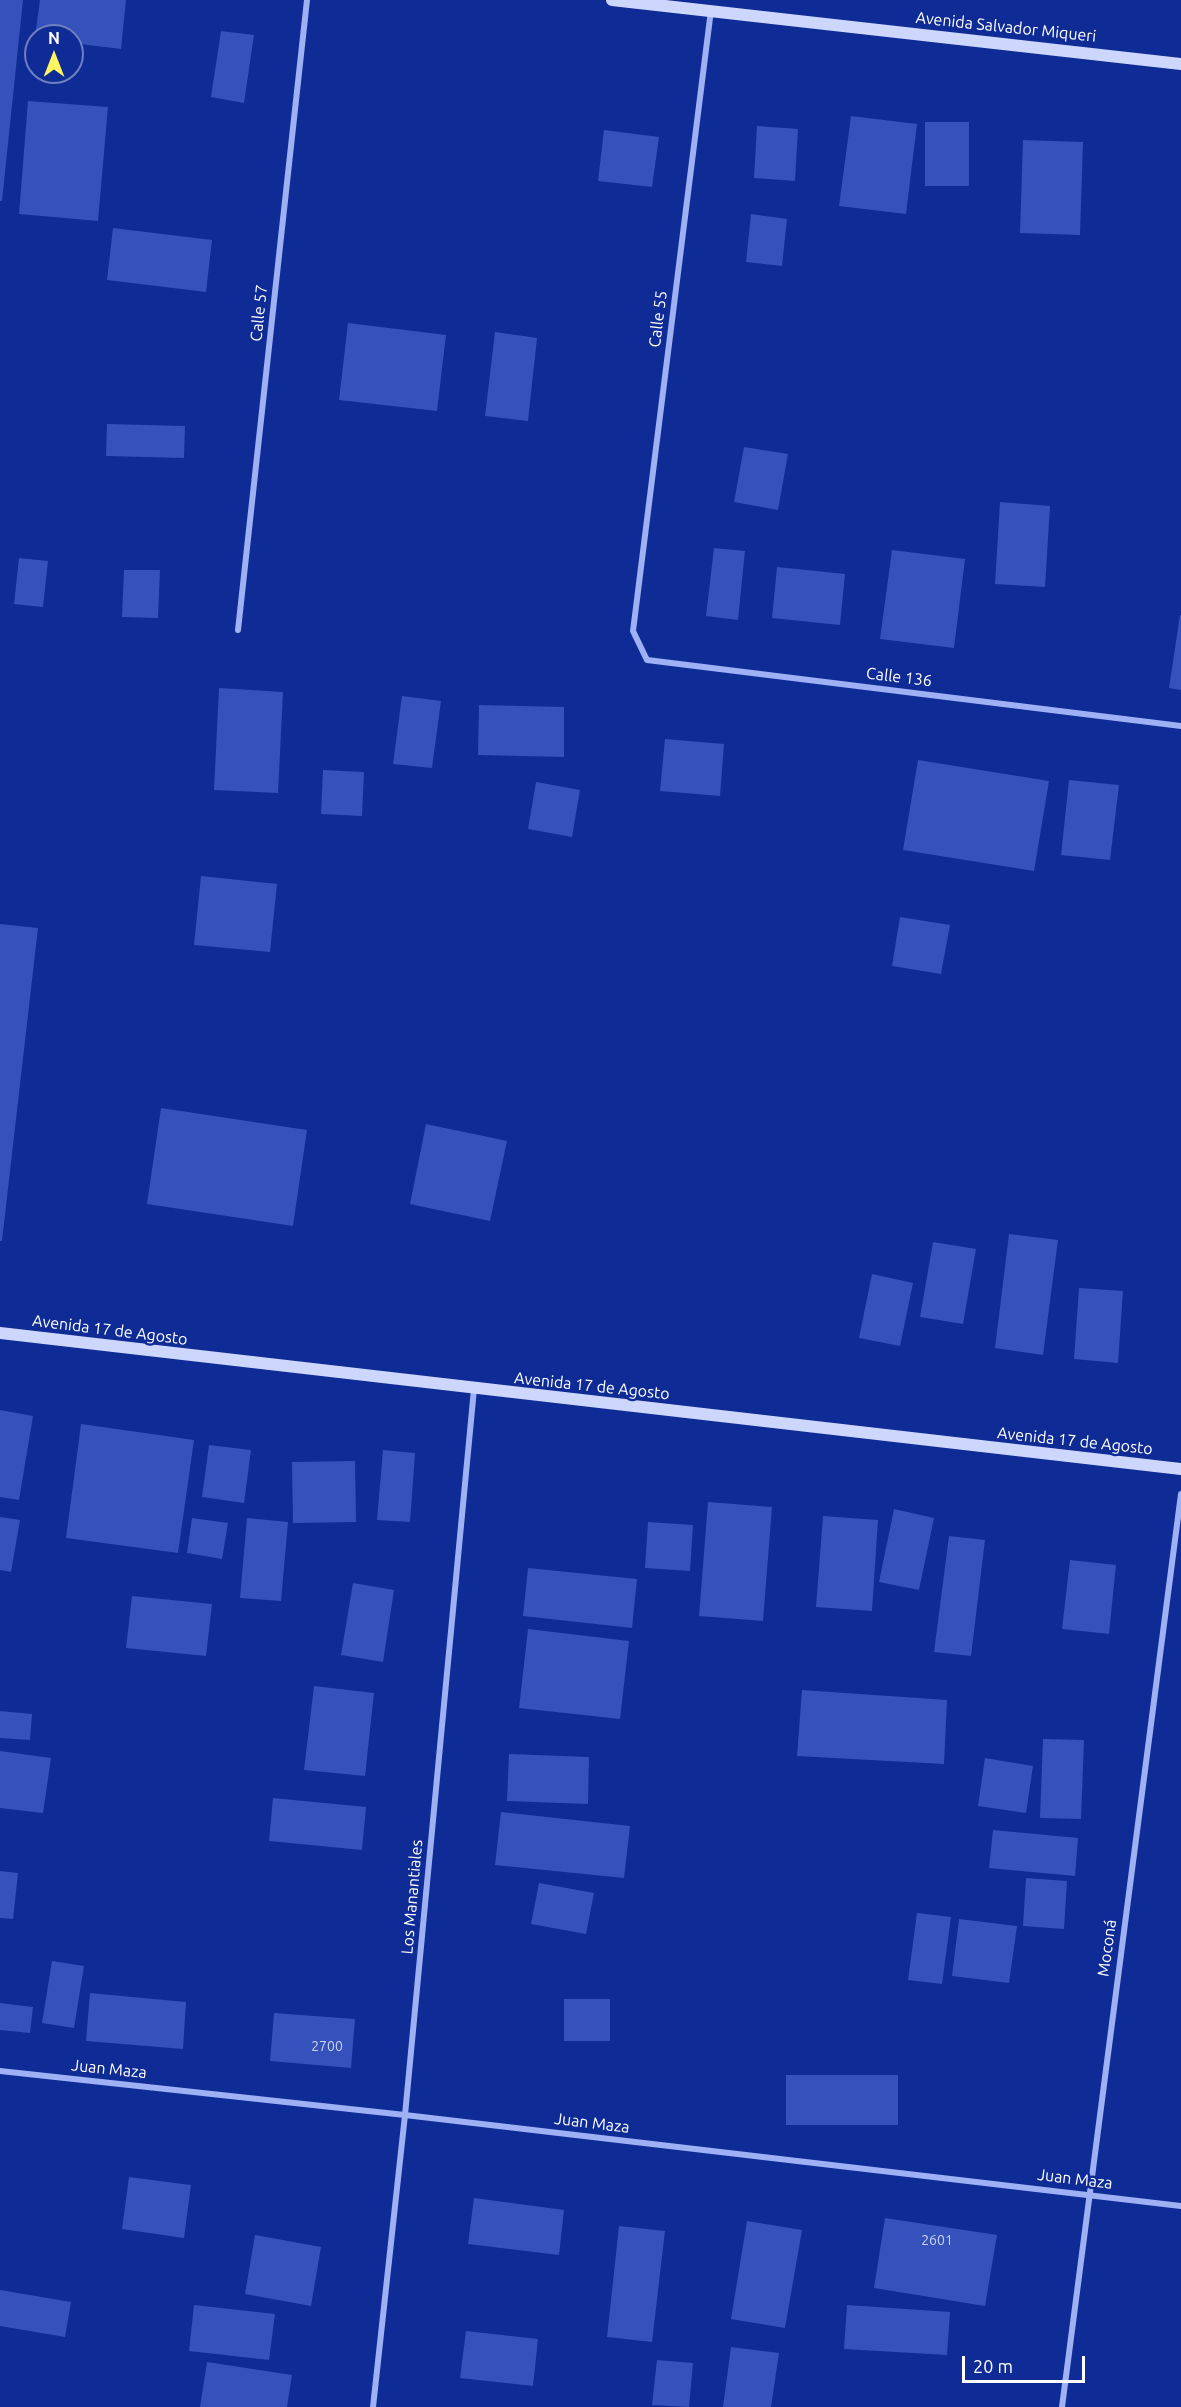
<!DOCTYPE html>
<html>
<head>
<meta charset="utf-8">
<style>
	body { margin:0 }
	#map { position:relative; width:1181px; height:2407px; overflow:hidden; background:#0f2b95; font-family:Ubuntu,sans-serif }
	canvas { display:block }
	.north { position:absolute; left:24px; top:24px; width:60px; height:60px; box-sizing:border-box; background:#0f2b95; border:2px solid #6f80bf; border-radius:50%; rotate:0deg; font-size:16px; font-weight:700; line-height:24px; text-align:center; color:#fff }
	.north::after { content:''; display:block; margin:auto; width:21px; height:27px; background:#fff560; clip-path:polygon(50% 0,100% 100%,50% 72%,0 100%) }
	.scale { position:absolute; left:962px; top:2356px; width:123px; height:27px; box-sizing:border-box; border:3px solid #fff; border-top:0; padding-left:8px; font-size:18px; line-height:21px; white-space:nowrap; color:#fff; -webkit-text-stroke:4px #0f2b95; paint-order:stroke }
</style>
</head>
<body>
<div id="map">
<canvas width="1181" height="2407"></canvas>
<div class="north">N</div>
<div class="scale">20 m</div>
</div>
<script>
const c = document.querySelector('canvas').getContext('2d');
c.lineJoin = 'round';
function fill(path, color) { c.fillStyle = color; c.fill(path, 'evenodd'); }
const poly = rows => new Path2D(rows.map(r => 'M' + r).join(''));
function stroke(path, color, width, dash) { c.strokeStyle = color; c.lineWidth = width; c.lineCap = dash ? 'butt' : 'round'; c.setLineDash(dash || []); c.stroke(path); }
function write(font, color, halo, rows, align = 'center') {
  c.font = font + ' Ubuntu,sans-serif'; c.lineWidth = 5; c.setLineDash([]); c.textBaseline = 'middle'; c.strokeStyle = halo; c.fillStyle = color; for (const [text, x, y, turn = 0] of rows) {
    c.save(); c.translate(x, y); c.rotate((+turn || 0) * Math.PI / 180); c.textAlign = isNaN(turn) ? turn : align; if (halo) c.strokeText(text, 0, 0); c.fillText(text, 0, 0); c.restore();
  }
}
fill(poly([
	[0,0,23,0,2,201,0,201],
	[40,0,126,0,121,49,72,43,72,36,35,36],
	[221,31,254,35,244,103,211,97],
	[28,101,108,107,98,221,19,214],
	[851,116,917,124,906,214,839,206],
	[925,122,969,122,969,186,925,186],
	[757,126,798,129,795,181,754,178],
	[604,130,659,137,652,187,598,181],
	[1023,140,1083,142,1080,235,1020,233],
	[751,214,787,219,782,266,746,262],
	[113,228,212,240,206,292,107,280],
	[348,323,446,335,437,411,339,400],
	[495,332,537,338,528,421,485,416],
	[107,424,185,426,184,458,106,456],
	[744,447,788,454,778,510,734,502],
	[1000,502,1050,506,1045,587,995,584],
	[714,548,745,551,738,620,706,616],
	[892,550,965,559,954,648,880,639],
	[19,558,48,561,43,607,14,604],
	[777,567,845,574,840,625,772,618],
	[124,570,160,570,158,618,122,617],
	[1180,615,1181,615,1181,690,1169,688],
	[219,688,283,692,278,793,214,790],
	[402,696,441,701,432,768,393,764],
	[479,705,564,707,564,757,478,755],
	[665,739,724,744,720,796,660,791],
	[918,760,1049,781,1034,871,903,850],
	[323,770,364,772,362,816,321,814],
	[1069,780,1119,785,1110,860,1061,855],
	[536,782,580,790,572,837,528,829],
	[201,876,277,884,270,952,194,945],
	[900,917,950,925,941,974,892,966],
	[0,924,38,928,2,1241,0,1241],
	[161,1108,307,1130,293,1226,147,1204],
	[426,1124,507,1141,490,1221,410,1204],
	[1009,1234,1058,1240,1043,1355,995,1348],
	[933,1242,976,1249,963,1324,920,1317],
	[872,1274,913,1283,900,1346,859,1338],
	[1079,1288,1123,1291,1118,1363,1074,1359],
	[0,1410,33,1416,19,1500,0,1497],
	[81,1424,194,1440,178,1553,66,1538],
	[209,1445,251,1450,244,1503,202,1497],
	[383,1450,415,1453,410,1522,377,1520],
	[355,1461,356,1522,293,1523,292,1462],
	[708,1502,772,1507,763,1621,699,1616],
	[894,1509,934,1518,919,1590,879,1582],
	[823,1516,878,1520,872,1611,816,1607],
	[0,1517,20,1520,11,1572,0,1570],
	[192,1518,228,1523,222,1559,187,1553],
	[247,1518,288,1522,281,1601,240,1598],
	[648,1522,693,1525,690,1571,645,1568],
	[949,1536,985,1540,971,1656,934,1652],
	[1070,1560,1116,1565,1109,1634,1062,1629],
	[528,1568,637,1579,632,1628,523,1616],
	[353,1583,394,1590,383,1662,341,1655],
	[132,1596,212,1604,206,1656,126,1648],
	[528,1629,629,1641,620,1719,519,1708],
	[314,1686,374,1693,365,1776,304,1770],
	[802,1690,947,1700,944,1764,797,1756],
	[0,1711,32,1714,30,1740,0,1738],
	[1043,1739,1084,1740,1081,1819,1040,1818],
	[0,1751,51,1758,43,1813,0,1808],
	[509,1754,589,1757,588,1804,507,1801],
	[985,1758,1033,1766,1026,1813,978,1806],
	[273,1798,366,1807,362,1850,269,1841],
	[501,1812,630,1826,624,1878,495,1865],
	[993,1830,1078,1838,1075,1876,989,1868],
	[0,1871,18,1873,13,1919,0,1918],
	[1026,1878,1067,1881,1064,1929,1023,1926],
	[539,1883,594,1893,586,1934,531,1924],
	[917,1913,951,1917,942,1984,908,1980],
	[959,1919,1017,1926,1009,1983,952,1976],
	[52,1961,84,1966,74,2028,42,2023],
	[90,1993,186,2002,183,2049,86,2041],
	[564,1999,610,1999,610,2041,564,2041],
	[0,2003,33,2007,30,2033,0,2030],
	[274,2013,355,2019,351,2068,270,2061],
	[786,2075,898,2075,898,2125,786,2125],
	[129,2177,191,2185,184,2238,122,2229],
	[474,2198,564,2210,559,2255,468,2244],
	[885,2218,997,2235,985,2306,874,2288],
	[747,2221,802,2230,785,2328,731,2319],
	[619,2226,665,2231,652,2342,607,2337],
	[255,2235,321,2247,311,2306,245,2294],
	[0,2290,71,2302,65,2337,0,2326],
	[194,2305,275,2314,269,2360,189,2351],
	[847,2305,950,2312,947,2355,844,2349],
	[466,2331,538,2339,533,2386,460,2378],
	[731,2347,779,2353,771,2407,723,2407],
	[657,2360,693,2363,689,2407,652,2405],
	[207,2362,292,2375,287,2407,200,2407]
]), '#3451bc');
stroke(poly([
	[711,10,633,631,647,660,1181,726],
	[238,630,307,0],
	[0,2071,405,2115,1181,2206],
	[373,2407,405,2115,474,1389],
	[1062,2407,1181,1494]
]), '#9db1f4', 6);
stroke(poly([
	[612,0,1181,64],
	[0,1333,1181,1469]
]), '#cdd7fd', 12);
write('14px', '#ccd4ee', null, [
	["2700",327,2046],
	["2601",937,2240]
]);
write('16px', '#fff', '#0f2b95', [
	["Avenida Salvador Miqueri",1006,27,6],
	["Calle 57",259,313,-84],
	["Calle 55",658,319,-83],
	["Calle 136",899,677,7],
	["Avenida 17 de Agosto",110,1330,7],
	["Avenida 17 de Agosto",592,1386,6],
	["Avenida 17 de Agosto",1075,1441,6],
	["Los Manantiales",412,1897,-85],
	["Moconá",1107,1948,-82],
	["Juan Maza",109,2069,6],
	["Juan Maza",592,2123,7],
	["Juan Maza",1075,2179,7]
]);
</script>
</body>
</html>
